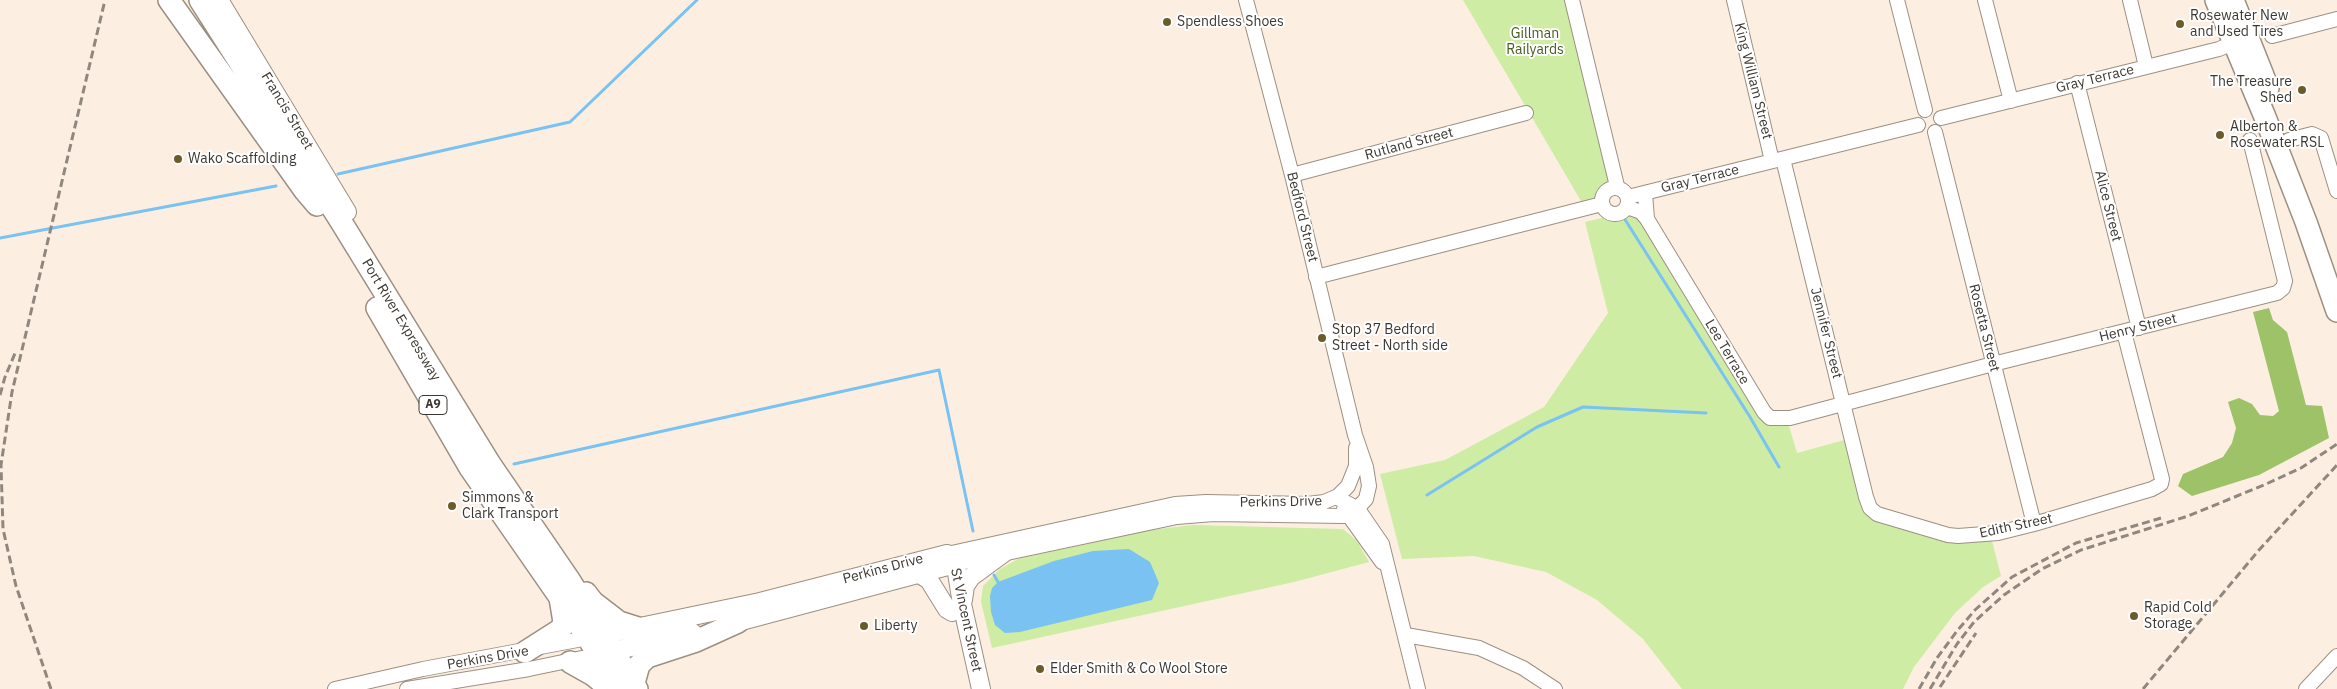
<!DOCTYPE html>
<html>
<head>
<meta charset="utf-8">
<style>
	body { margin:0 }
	canvas { display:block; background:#fcefe1 }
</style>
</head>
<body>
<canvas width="2337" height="689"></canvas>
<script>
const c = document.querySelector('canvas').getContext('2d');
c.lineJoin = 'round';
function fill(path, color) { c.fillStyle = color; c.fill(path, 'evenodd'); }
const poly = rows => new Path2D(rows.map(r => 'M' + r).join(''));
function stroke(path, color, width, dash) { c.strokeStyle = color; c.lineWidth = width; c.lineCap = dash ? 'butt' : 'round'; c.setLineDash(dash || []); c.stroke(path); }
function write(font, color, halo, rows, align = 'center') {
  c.font = font + ' "IBM Plex Sans",sans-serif'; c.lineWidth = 4; c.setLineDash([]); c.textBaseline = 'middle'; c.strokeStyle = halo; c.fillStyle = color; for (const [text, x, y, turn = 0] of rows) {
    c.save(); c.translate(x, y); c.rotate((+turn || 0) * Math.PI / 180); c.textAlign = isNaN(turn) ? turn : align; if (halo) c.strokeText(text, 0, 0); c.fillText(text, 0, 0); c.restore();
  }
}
fill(poly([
	[1463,0,1565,0,1616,183,1598,200,1581,201],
	[1635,210,1769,426,1789,426,1797,453,1848,439,1865,512,1991,537,2001,576,1983,587,1955,613,1914,667,1903,689,1682,689,1643,639,1597,600,1546,572,1474,556,1402,559,1380,474,1445,460,1544,407,1608,313,1585,222],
	[1193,525,1343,529,1357,541,1369,562,1294,582,992,648,981,602,983,586,1000,569,1018,559,1150,530]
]), '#ceeca4');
fill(poly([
	[2269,308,2273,320,2287,332,2306,405,2322,406,2329,438,2259,475,2192,496,2178,486,2183,474,2223,457,2232,443,2236,428,2228,402,2239,398,2252,404,2260,415,2273,416,2279,411,2253,312]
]), '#9ec267');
fill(poly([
	[1129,549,1150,562,1159,583,1152,600,1020,632,1005,633,995,625,991,612,990,596,992,588,998,582,1054,561,1093,551]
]), '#7ac2f2');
stroke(poly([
	[338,174,570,122,697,0],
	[1624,218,1750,417,1779,467],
	[0,238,276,186],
	[514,464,939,370,973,531],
	[1427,495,1537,427,1583,407,1706,413],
	[994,575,998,582]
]), '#7ac2f2', 3);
const minor = poly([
	[1572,0,1617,186],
	[1734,0,1772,161],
	[1897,0,1925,110],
	[1985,0,2011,101],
	[2130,0,2146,66],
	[2272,36,2337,19],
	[2077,83,2139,328],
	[1941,118,2219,49,2240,40],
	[1935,132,2034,524],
	[2289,140,2312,134,2321,138,2337,191],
	[1783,159,1866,497,1870,508,1877,514,1948,535,1958,536,1998,533,2034,524,2152,489,2161,484,2162,479,2124,332],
	[1292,175,1526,113],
	'1602 201a13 13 0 1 1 26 0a13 13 0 1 1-26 0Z',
	[1628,197,1918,125],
	[1627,207,1641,212,1647,219,1645,193],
	[1647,219,1764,412,1770,418,1790,418,1993,364,2277,293,2283,288,2285,281,2250,140],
	[1316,277,1602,204],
	[1336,497,1358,509,1382,544,1418,689],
	[1344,509,1382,562],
	[947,554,1175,504,1206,502,1308,504,1324,502,1338,496,1348,486,1356,466,1356,448],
	[955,564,1177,517,1213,514,1343,516,1355,511,1366,499,1369,486,1366,467,1355,435,1292,175,1246,0],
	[1406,635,1479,648,1523,668,1555,689],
	[335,689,423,669,588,638],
	[407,689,529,669,606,653],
	[2306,689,2337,656]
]);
const major = poly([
	[219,0,347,212],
	[948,556,955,564,957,573,962,604,981,689],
	[918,573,929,580,947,609,952,612],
	[963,600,965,586,971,577,1005,552],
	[726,625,955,564],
	[592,637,760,602,947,554],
	[614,651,693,633]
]);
const highway = poly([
	[169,0,305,191,317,205],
	[200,0,340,220,490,464,570,581,637,689],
	[2216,0,2265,117,2306,222,2337,311],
	[2233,0,2268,88],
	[377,308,470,468,588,638,619,689],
	[586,593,593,602,619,622,638,628],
	[525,652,561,629,564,622,560,598],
	[570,662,593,675,610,689],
	[634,683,639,665,647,657,696,641,738,622]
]);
stroke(minor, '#9c9083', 16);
stroke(major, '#9c9083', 20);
stroke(highway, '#9c9083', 24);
stroke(minor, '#fff', 14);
stroke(major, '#fff', 18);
stroke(highway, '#fff', 21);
stroke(poly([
	[0,395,5,377,16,351],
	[1940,687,1976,633],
	[51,689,16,586,3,529,1,465,12,392,105,0],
	[1919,689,1937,658,1957,631,1975,610,2012,577,2076,543,2161,518],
	[1930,689,1957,644,1974,622,2004,595,2042,569,2081,550,2188,516,2264,485,2301,468,2337,444],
	[2143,689,2259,550,2337,465]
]), '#90877e', 3, [8, 4]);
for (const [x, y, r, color] of [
	[1167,22,5,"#6d5a29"],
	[2180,24,5,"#6d5a29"],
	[2302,90,5,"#6d5a29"],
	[2220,135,5,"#6d5a29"],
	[178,159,5,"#6d5a29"],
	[1322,338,5,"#6d5a29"],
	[452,506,5,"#6d5a29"],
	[2134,616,5,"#6d5a29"],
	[864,626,5,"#6d5a29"],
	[1040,669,5,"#6d5a29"]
]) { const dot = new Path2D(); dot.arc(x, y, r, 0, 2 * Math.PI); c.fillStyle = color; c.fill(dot); stroke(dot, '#fff', 2); }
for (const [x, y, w] of [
	[433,405,28]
]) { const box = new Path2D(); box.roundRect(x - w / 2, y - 9.5, w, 19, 4); c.fillStyle = '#fff'; c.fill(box); stroke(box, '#3c3731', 1); }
write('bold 12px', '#3c3731', null, [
	["A9",433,405]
]);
write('14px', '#3c3731', '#fff', [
	["Rosewater New",2190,16],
	["and Used Tires",2190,32],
	["Spendless Shoes",1177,22],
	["The Treasure",2292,82,"right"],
	["Shed",2292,98,"right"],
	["Alberton &",2230,127],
	["Rosewater RSL",2230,143],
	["Wako Scaffolding",188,159],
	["Stop 37 Bedford",1332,330],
	["Street - North side",1332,346],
	["Simmons &",462,498],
	["Clark Transport",462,514],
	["Rapid Cold",2144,608],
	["Storage",2144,624],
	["Liberty",874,626],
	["Elder Smith & Co Wool Store",1050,669]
], 'left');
write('14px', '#465d1e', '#fff', [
	["Gillman",1535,34],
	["Railyards",1535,50]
]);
write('14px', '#3c3731', '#fff', [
	["Gray Terrace",2095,79,-14],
	["King William Street",1753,81,76],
	["Francis Street",287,111,59],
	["Rutland Street",1409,144,-15],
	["Gray Terrace",1700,179,-14],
	["Alice Street",2108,206,76],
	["Bedford Street",1302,217,76],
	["Port River Expressway",401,320,59],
	["Rosetta Street",1984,328,76],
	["Henry Street",2138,328,-14],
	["Jennifer Street",1826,333,76],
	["Lee Terrace",1727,352,59],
	["Perkins Drive",1281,502,-1],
	["Edith Street",2016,526,-12],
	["Perkins Drive",883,569,-15],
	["St Vincent Street",966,620,78],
	["Perkins Drive",488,658,-10]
]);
</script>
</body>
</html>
